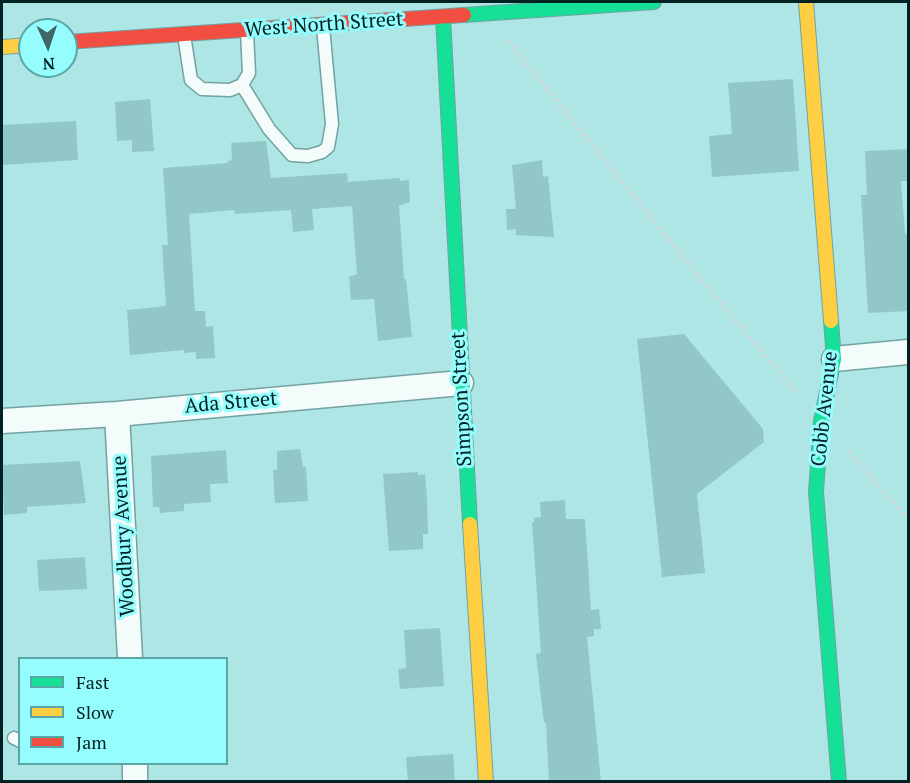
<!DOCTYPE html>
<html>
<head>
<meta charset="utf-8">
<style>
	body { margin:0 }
	#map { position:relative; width:910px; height:783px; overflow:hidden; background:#aee6e6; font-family:"PT Serif",serif }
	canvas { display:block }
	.frame { position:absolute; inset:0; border:3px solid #002223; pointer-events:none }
	.legend { position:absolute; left:18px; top:657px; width:210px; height:108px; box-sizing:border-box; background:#96fdfe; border:2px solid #5aa5a6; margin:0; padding:8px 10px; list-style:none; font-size:18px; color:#002223 }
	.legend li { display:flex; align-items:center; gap:12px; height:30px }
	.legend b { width:30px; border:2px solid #5aa5a6 }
	.north { position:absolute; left:18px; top:18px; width:60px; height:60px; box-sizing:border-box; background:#96fdfe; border:2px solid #5aa5a6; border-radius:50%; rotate:177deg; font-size:16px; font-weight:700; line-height:24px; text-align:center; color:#002223 }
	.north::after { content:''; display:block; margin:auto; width:21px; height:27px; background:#3d6767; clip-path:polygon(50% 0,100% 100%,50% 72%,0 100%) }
</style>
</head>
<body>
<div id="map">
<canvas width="910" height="783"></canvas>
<div class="frame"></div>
<ul class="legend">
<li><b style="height:8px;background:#16e098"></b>Fast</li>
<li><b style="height:8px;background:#ffcf43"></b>Slow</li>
<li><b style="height:8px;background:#f24e42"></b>Jam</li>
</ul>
<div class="north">N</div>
</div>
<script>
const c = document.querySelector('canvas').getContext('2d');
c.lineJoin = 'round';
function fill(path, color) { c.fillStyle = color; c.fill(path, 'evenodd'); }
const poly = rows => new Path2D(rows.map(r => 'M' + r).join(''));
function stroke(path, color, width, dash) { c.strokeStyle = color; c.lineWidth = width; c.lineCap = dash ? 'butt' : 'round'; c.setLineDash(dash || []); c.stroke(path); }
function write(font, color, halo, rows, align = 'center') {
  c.font = font + ' "PT Serif",serif'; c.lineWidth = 6; c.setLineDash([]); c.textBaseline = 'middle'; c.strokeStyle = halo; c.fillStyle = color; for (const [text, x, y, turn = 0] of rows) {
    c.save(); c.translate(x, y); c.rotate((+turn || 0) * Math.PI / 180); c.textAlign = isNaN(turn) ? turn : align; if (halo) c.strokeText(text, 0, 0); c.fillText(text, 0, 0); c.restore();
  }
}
fill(poly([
	[793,79,799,171,712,177,709,136,732,134,728,83],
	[150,99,154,151,132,152,132,140,117,141,115,102],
	[76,121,78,160,2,165,2,125],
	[266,141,271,178,347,173,348,182,400,178,400,181,409,180,410,202,399,206,404,279,406,279,412,337,378,341,374,299,351,300,349,277,357,274,352,206,312,209,314,230,293,232,291,210,235,214,234,210,189,214,195,311,205,311,206,327,213,326,215,358,196,359,196,352,184,353,184,350,130,355,127,310,166,306,162,245,168,245,163,168,228,163,228,161,232,160,231,143],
	[909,149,909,181,901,181,905,234,909,234,909,311,868,313,861,195,867,195,865,151],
	[542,160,543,177,548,176,554,237,516,235,516,229,507,230,506,209,516,209,512,165],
	[684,334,763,429,764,442,697,494,705,573,662,577,637,339],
	[300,449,303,467,306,467,308,501,275,503,273,470,277,470,277,451],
	[226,450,228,483,210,484,211,502,184,504,184,511,160,513,159,507,153,507,151,456],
	[80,461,86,503,27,507,27,513,4,515,2,465],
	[418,472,418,475,425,474,427,498,428,534,423,534,423,549,389,551,383,474],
	[565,500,566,519,585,519,591,610,599,609,601,629,594,629,594,636,587,637,601,782,549,782,546,723,544,723,536,654,541,653,532,522,534,522,534,518,541,517,540,502],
	[85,557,87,589,39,591,37,560],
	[440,628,444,686,400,689,398,669,406,668,404,630],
	[453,754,455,782,408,782,406,757]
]), '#92c7c7');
const lane = poly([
	[184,35,191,80,202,89,230,90,242,85,249,73,247,32],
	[242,85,269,129,292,155,308,156,322,152,328,147,332,124,323,27],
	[14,738,20,741]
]);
const street = poly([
	[834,359,908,352],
	[117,414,130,658],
	[2,421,117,414,461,383],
	[135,764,135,782]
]);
const fast = poly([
	[464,15,654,2],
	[443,17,470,524],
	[831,321,834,359,821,421,816,492,839,782]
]);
const slow = poly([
	[806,2,831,321],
	[2,47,30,45],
	[470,524,486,782]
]);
const jam = poly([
	[66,42,464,15]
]);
stroke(lane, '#72a2a2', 15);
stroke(street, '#72a2a2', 27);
stroke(fast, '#72a2a2', 16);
stroke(slow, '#72a2a2', 16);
stroke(jam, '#72a2a2', 16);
stroke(poly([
	[507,40,714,295,797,393],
	[848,450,908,520]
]), '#c9dbdb', 4, [4.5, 3]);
stroke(lane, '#f3fbfb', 12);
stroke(street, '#f3fbfb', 24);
stroke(fast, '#16e098', 14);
stroke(slow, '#ffcf43', 14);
stroke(jam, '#f24e42', 14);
write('20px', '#002223', '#96fdfe', [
	["West North Street",324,25,-4],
	["Simpson Street",462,399,-93],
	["Ada Street",231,403,-5],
	["Cobb Avenue",825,409,-84],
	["Woodbury Avenue",124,536,-93]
]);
</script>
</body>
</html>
